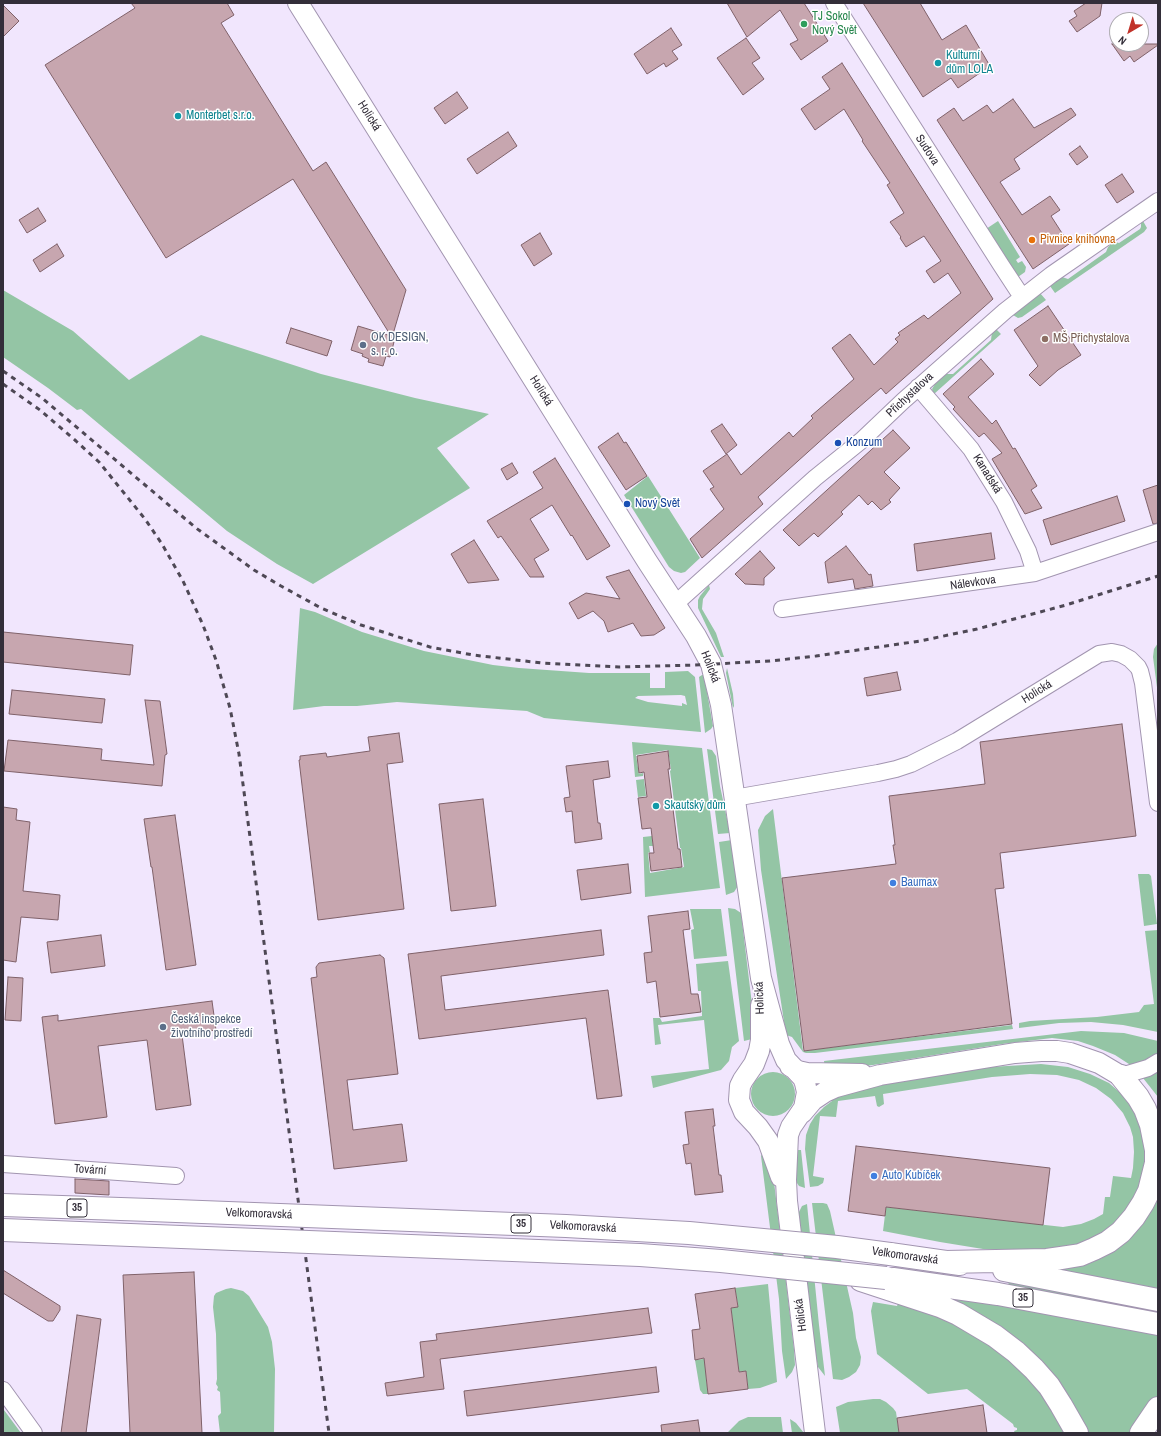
<!DOCTYPE html>
<html>
<head>
<meta charset="utf-8">
<style>
	body { margin:0 }
	#map { position:relative; width:1161px; height:1436px; overflow:hidden; background:#f1e6fd; font-family:"Archivo Narrow",sans-serif }
	canvas { display:block }
	.frame { position:absolute; inset:0; border:4px solid #332e39; pointer-events:none }
	.north { position:absolute; left:1109px; top:12px; width:40px; height:40px; box-sizing:border-box; background:#fff; border:1px solid #adabb0; border-radius:50%; rotate:218deg; font-size:11px; font-weight:700; line-height:16px; text-align:center; color:#332e39 }
	.north::after { content:''; display:block; margin:auto; width:14px; height:18px; background:#c1332a; clip-path:polygon(50% 0,100% 100%,50% 72%,0 100%) }
</style>
</head>
<body>
<div id="map">
<canvas width="1161" height="1436"></canvas>
<div class="frame"></div>
<div class="north">N</div>
</div>
<script>
const c = document.querySelector('canvas').getContext('2d');
c.lineJoin = 'round';
function fill(path, color) { c.fillStyle = color; c.fill(path, 'evenodd'); }
const poly = rows => new Path2D(rows.map(r => 'M' + r).join(''));
function stroke(path, color, width, dash) { c.strokeStyle = color; c.lineWidth = width; c.lineCap = dash ? 'butt' : 'round'; c.setLineDash(dash || []); c.stroke(path); }
function write(font, color, halo, rows, align = 'center') {
  c.font = font + ' "Archivo Narrow",sans-serif'; c.lineWidth = 3; c.setLineDash([]); c.textBaseline = 'middle'; c.strokeStyle = halo; c.fillStyle = color; for (const [text, x, y, turn = 0] of rows) {
    c.save(); c.translate(x, y); c.rotate((+turn || 0) * Math.PI / 180); c.textAlign = isNaN(turn) ? turn : align; if (halo) c.strokeText(text, 0, 0); c.fillText(text, 0, 0); c.restore();
  }
}
fill(poly([
	[998,221,1020,257,1016,260,1018,263,1022,261,1026,267,1025,272,1018,277,986,229],
	[1143,221,1147,228,1144,232,1055,293,1050,286,1062,277,1068,279,1106,252,1108,247,1111,244,1115,242,1119,243,1140,229,1141,227,1141,222],
	[3,290,73,331,129,380,201,335,321,374,415,398,489,414,437,448,470,488,313,584,277,564,227,531,81,409,77,410,48,388,3,357],
	[1040,293,1046,300,1022,317,1018,318,1013,315],
	[996,329,1001,334,934,394,932,389,935,384,946,374,953,374,991,340,992,332],
	[648,476,700,558,685,572,681,573,674,571,669,567,624,495],
	[709,585,710,589,703,599,702,609,716,633,724,657,721,657,698,608,698,600,700,596],
	[300,608,315,612,362,632,385,639,424,651,493,665,519,668,589,673,650,673,650,688,665,688,665,672,688,671,695,677,701,732,554,719,544,718,527,711,397,702,357,706,324,706,293,710],
	[681,695,685,696,687,705,682,703,682,706,648,702,635,698,638,696],
	[1158,643,1158,695,1153,657,1154,649],
	[727,668,733,694,734,706,733,708,726,673],
	[702,675,704,675,713,726,711,729,705,733,699,677],
	[632,742,702,748,720,888,645,897,643,837,652,836,653,846,649,846,650,852,648,853,650,873,684,867,681,848,680,848,670,771,671,770,668,750,636,755,639,774,643,773,643,776,635,777],
	[707,749,712,750,716,756,720,786,730,833,718,834],
	[644,779,646,796,638,797,636,780],
	[773,809,803,1051,1012,1025,1013,1029,815,1053,806,1053,803,1052,792,1037,786,1035,761,870,758,830,765,816],
	[732,840,738,886,734,892,726,895,719,842],
	[1138,874,1149,874,1151,876,1157,924,1144,926],
	[728,908,735,909,741,913,756,1038,744,1041],
	[690,909,721,909,727,956,694,959,691,930,694,929],
	[1158,930,1158,1032,1123,1025,1091,1022,1059,1023,1019,1028,1019,1023,1030,1021,1097,1017,1139,1012,1144,1005,1154,1004,1145,931],
	[728,961,739,1041,732,1047,729,1061,721,1070,717,1071,653,1088,651,1076,709,1069,704,1020,658,1025,661,1044,655,1045,653,1018,660,1018,662,1022,702,1016,701,991,698,991,696,964],
	[1081,1031,1124,1033,1158,1041,1158,1055,1156,1057,1132,1066,1115,1055,1093,1046,1078,1041,1052,1038,1002,1044,873,1065,846,1068,825,1069,824,1061],
	[1041,1064,1068,1067,1090,1074,1109,1083,1124,1096,1136,1113,1143,1130,1146,1148,1146,1163,1138,1191,1127,1210,1108,1230,1078,1246,1062,1249,1020,1251,983,1249,940,1242,883,1231,886,1207,1063,1227,1081,1224,1094,1219,1103,1214,1105,1197,1110,1197,1113,1176,1131,1178,1133,1168,1134,1152,1133,1137,1130,1127,1123,1113,1111,1099,1096,1088,1079,1080,1057,1075,1030,1074,992,1077,883,1094,884,1104,879,1107,877,1106,875,1096,838,1101,836,1117,820,1116,813,1176,824,1178,824,1179,823,1183,818,1186,810,1187,805,1149,806,1135,810,1124,815,1116,824,1107,832,1101,831,1096,846,1091,990,1067],
	[1158,1071,1158,1097,1143,1078],
	'751 1094a22 22 0 1 1 44 0a22 22 0 1 1-44 0Z',
	[792,1150,801,1150,805,1188,799,1186,795,1180],
	[763,1152,772,1165,794,1349,795,1365,792,1372,786,1379,782,1351,779,1299,761,1156],
	[1158,1193,1158,1289,1058,1270],
	[812,1203,823,1203,827,1204,830,1211,853,1313,856,1338,861,1357,860,1365,856,1372,849,1377,842,1380,833,1379],
	[807,1204,819,1325,825,1376,818,1367,816,1356,798,1214,802,1206],
	[1009,1282,1158,1310,1158,1314,1008,1285],
	[768,1284,777,1382,760,1388,748,1389,746,1371,739,1372,731,1308,738,1306,735,1288],
	[231,1288,243,1291,249,1296,268,1327,272,1342,275,1369,274,1433,220,1433,218,1416,221,1413,220,1392,217,1390,218,1387,216,1384,217,1379,216,1334,213,1307,214,1296,216,1293,226,1289],
	[954,1299,1017,1308,1158,1335,1158,1396,1151,1403,1132,1433,1088,1433,952,1300],
	[899,1301,970,1330,1027,1373,1069,1433,1015,1433,1014,1431,1017,1430,1017,1428,1014,1427,1013,1424,967,1389,928,1394,877,1354,871,1311,873,1302,897,1306],
	[711,1358,706,1376,708,1394,703,1394,700,1390,695,1360],
	[873,1399,880,1399,886,1402,893,1408,896,1412,899,1433,840,1433,836,1407,848,1402],
	[3,1409,4,1410,21,1433,3,1433],
	[748,1417,781,1417,783,1433,727,1433,739,1421],
	[790,1419,796,1423,804,1433,792,1433]
]), '#94c5a5');
const building = poly([
	[131,3,227,3,234,15,221,23,313,171,326,162,406,290,391,341,394,342,390,357,386,356,383,366,368,362,369,359,362,356,363,354,351,350,358,326,391,336,293,179,166,258,45,65,135,8,131,3],
	[727,3,804,3,828,41,801,60,790,44,798,40,780,10,747,37,727,3],
	[863,3,920,3,942,40,966,25,990,66,958,88,951,78,923,97,863,3],
	[1086,3,1102,3,1100,16,1077,32,1069,21,1077,16,1074,11,1086,3],
	[3,5,19,21,3,37,3,5],
	[671,28,682,45,672,51,678,59,666,67,664,63,647,74,634,54,671,28],
	[746,38,760,58,752,63,764,79,743,95,717,58,746,38],
	[1112,44,1158,44,1158,45,1134,62,1130,56,1124,61,1112,44],
	[842,63,993,299,886,394,881,388,828,434,758,497,763,504,702,558,690,539,724,509,710,489,714,487,703,471,727,454,741,475,789,432,793,437,813,418,811,416,854,379,832,348,850,334,874,365,898,342,895,339,900,335,898,333,924,315,928,319,961,293,948,273,934,283,926,271,941,261,924,236,906,247,900,238,901,237,890,222,904,213,887,185,890,183,862,141,863,140,844,109,815,130,801,109,830,89,822,77,842,63],
	[457,92,468,108,445,124,434,108,457,92],
	[1013,99,1034,128,1071,108,1076,115,1014,159,1020,169,1000,182,1022,215,1050,196,1060,210,1051,216,1069,244,1033,269,937,120,954,108,963,121,987,105,993,113,1013,99],
	[508,132,517,146,477,174,467,159,508,132],
	[1080,146,1088,157,1077,165,1069,154,1080,146],
	[1122,174,1134,192,1117,203,1105,185,1122,174],
	[38,208,46,221,27,233,19,220,38,208],
	[540,233,552,254,534,266,521,245,540,233],
	[57,244,64,256,40,272,33,260,57,244],
	[1048,306,1081,355,1058,370,1040,386,1029,375,1038,366,1014,330,1048,306],
	[291,328,332,341,327,356,286,343,291,328],
	[981,359,994,374,968,397,992,424,996,420,1013,449,1015,448,1037,486,1031,490,1042,508,1025,514,992,459,1002,453,984,433,979,437,953,409,955,407,943,394,981,359],
	[722,424,737,445,726,454,711,431,722,424],
	[893,430,910,448,884,472,900,488,889,500,891,502,881,510,872,501,868,505,859,495,841,512,843,514,818,537,814,533,799,546,783,530,893,430],
	[618,433,624,443,626,442,647,476,626,490,598,447,618,433],
	[555,458,610,546,587,560,572,535,571,536,552,505,530,519,549,550,534,559,544,577,530,577,501,536,498,538,487,521,543,488,533,472,555,458],
	[512,463,518,473,507,480,501,469,512,463],
	[1158,485,1158,523,1153,524,1143,490,1158,485],
	[1117,496,1125,521,1051,545,1043,520,1117,496],
	[991,533,995,559,917,571,914,544,991,533],
	[474,540,499,580,468,583,451,554,474,540],
	[846,546,869,575,871,574,873,586,855,589,853,579,828,583,825,562,846,546],
	[760,551,775,568,764,578,764,585,745,584,735,574,760,551],
	[629,570,665,628,654,635,641,636,633,623,608,632,604,621,593,611,578,619,569,603,586,593,620,599,606,577,629,570],
	[3,632,133,645,130,675,3,662,3,632],
	[897,672,901,690,867,696,864,678,897,672],
	[12,690,105,699,102,723,9,714,12,690],
	[145,700,160,701,167,754,165,755,162,786,4,771,8,740,102,749,101,760,154,765,145,700],
	[1122,724,1136,836,1000,853,1004,888,995,889,1012,1024,804,1051,782,878,896,864,893,845,895,845,889,796,985,784,980,742,1122,724],
	[399,733,403,762,387,764,404,909,318,920,299,760,300,760,300,756,326,753,327,757,370,751,368,737,399,733],
	[668,751,670,769,668,769,678,849,680,849,682,867,651,871,649,853,654,853,651,828,642,829,638,798,647,797,644,772,639,773,637,756,668,751],
	[608,761,610,777,593,780,598,823,600,823,602,839,575,843,572,811,566,812,564,798,570,797,566,766,608,761],
	[483,799,496,906,451,911,439,804,483,799],
	[3,807,17,809,16,820,30,822,23,891,60,895,58,920,21,917,16,962,3,960,3,807],
	[175,815,196,965,166,970,152,867,151,867,144,819,175,815],
	[628,864,631,893,581,900,577,870,628,864],
	[688,911,690,929,683,930,691,994,698,994,701,1012,660,1017,656,981,647,983,644,953,652,952,648,916,688,911],
	[601,930,604,955,441,976,445,1010,608,990,622,1096,597,1099,586,1018,419,1039,408,954,601,930],
	[101,935,105,966,51,973,47,942,101,935],
	[380,955,384,958,398,1074,347,1080,353,1130,402,1124,407,1161,334,1169,311,978,317,977,316,967,319,963,380,955],
	[8,977,23,978,21,1021,5,1020,8,977],
	[212,1001,216,1030,182,1035,191,1105,156,1110,147,1040,98,1046,107,1117,55,1124,42,1017,58,1015,58,1021,212,1001],
	[713,1109,715,1126,713,1126,719,1175,721,1175,723,1192,695,1195,691,1163,686,1164,683,1145,689,1144,685,1112,713,1109],
	[856,1146,1050,1168,1043,1225,886,1207,885,1216,848,1211,856,1146],
	[75,1179,109,1181,109,1195,75,1193,75,1179],
	[3,1270,60,1306,60,1310,53,1321,48,1321,3,1293,3,1270],
	[194,1272,202,1433,130,1433,123,1275,194,1272],
	[735,1288,738,1307,731,1308,739,1372,746,1371,748,1389,708,1394,704,1358,695,1360,692,1330,700,1329,695,1294,735,1288],
	[648,1308,652,1333,440,1359,444,1389,387,1396,385,1383,424,1377,420,1342,437,1340,436,1334,648,1308],
	[77,1315,101,1319,86,1433,61,1433,77,1315],
	[656,1367,659,1392,467,1416,464,1391,656,1367],
	[983,1405,987,1433,899,1433,897,1418,983,1405],
	[698,1420,700,1433,662,1433,661,1425,698,1420]
]);
fill(building, '#c7a6af');
stroke(building, '#7f6169', 1);
const minor = poly([
	[834,3,1001,265,1022,297],
	[918,387,971,449,1004,502,1028,551,1035,573],
	[675,604,815,478,862,440,903,401,1005,311,1051,275,1158,201],
	[782,609,1035,573,1158,532],
	[734,798,878,773,896,769,911,764,957,741,1099,654,1112,652,1121,654,1130,659,1138,667,1140,671,1143,683,1158,803],
	[1121,1076,1148,1068,1158,1062],
	[3,1164,176,1176],
	[3,1390,34,1433]
]);
const tertiary = poly([
	[298,3,647,561,696,636,711,664,721,705,761,978,779,1044,786,1060,803,1078,805,1083,807,1092,804,1108,791,1127,788,1135,786,1180,787,1201,815,1433],
	[761,1005,761,1040,759,1051,754,1064,743,1080,740,1086,739,1100,744,1112,758,1127,768,1141,781,1177],
	[790,1066,798,1071,807,1073,862,1074],
	[802,1113,813,1100,825,1092,836,1087,880,1075,1015,1053,1041,1051,1057,1051,1070,1053,1099,1063,1121,1076]
]);
const primary = poly([
	[3,1205,150,1210],
	[890,1254,960,1264],
	[945,1262,1047,1260,1061,1258,1080,1255,1094,1249,1108,1242,1121,1232,1134,1217,1143,1203,1149,1191,1156,1163,1156,1150,1151,1125,1145,1109,1138,1097,1121,1076],
	[1004,1270,1158,1300],
	[893,1279,998,1294,1158,1324],
	[861,1280,940,1306,958,1314,995,1336,1016,1352,1034,1369,1049,1386,1061,1405,1077,1433],
	[1141,1433,1158,1408]
]);
stroke(minor, '#a295b0', 18);
stroke(tertiary, '#a295b0', 22);
stroke(primary, '#a295b0', 24);
stroke(minor, '#fff', 16);
stroke(tertiary, '#fff', 20);
stroke(primary, '#fff', 22);
stroke(poly([
	[3,371,42,398,196,528,254,570,281,586,321,608,361,625,430,647,473,655,542,663,619,667,695,665,770,661,816,656,920,641,977,629,1066,605,1158,576],
	[3,384,40,410,76,441,99,462,145,519,162,544,183,581,203,625,216,660,230,708,239,754,329,1433]
]), '#4e4855', 3, [5, 5]);
const primaryBridge = poly([
	[150,1210,566,1226,689,1233,837,1247,890,1254],
	[3,1230,640,1255,721,1261,886,1278]
]);
stroke(primaryBridge, '#a295b0', 24, []);
stroke(primaryBridge, '#fff', 22);
for (const [x, y, r, color] of [
	[804,24,4,"#2e9e5b"],
	[938,63,4,"#0f9aa8"],
	[178,116,4,"#0f9aa8"],
	[1032,240,4,"#e8710a"],
	[1045,339,4,"#8d6e63"],
	[363,345,4,"#5c6f8a"],
	[838,443,4,"#1a4fb4"],
	[627,504,4,"#1a4fb4"],
	[656,806,4,"#0f9aa8"],
	[893,883,4,"#3f7fe0"],
	[163,1027,4,"#5c6f8a"],
	[874,1176,4,"#3f7fe0"]
]) { const dot = new Path2D(); dot.arc(x, y, r, 0, 2 * Math.PI); c.fillStyle = color; c.fill(dot); stroke(dot, '#fff', 1.5); }
for (const [x, y, w] of [
	[77,1208,20],
	[521,1224,20],
	[1023,1298,20]
]) { const box = new Path2D(); box.roundRect(x - w / 2, y - 9, w, 18, 3); c.fillStyle = '#fff'; c.fill(box); stroke(box, '#332e39', 1); }
write('bold 11px', '#332e39', null, [
	["35",77,1208],
	["35",521,1224],
	["35",1023,1298]
]);
write('12px', '#27864d', '#fff', [
	["TJ Sokol",812,17],
	["Nový Svět",812,31]
], 'left');
write('12px', '#0d838f', '#fff', [
	["Kulturní",946,56],
	["dům LOLA",946,70],
	["Monterbet s.r.o.",186,116],
	["Skautský dům",664,806]
], 'left');
write('12px', '#332e39', '#fff', [
	["Holická",369,116,58],
	["Sudova",927,150,57],
	["Holická",541,391,58],
	["Přichystalova",910,395,-43],
	["Kanadská",987,474,58],
	["Nálevkova",973,583,-8],
	["Holická",710,667,69],
	["Holická",1037,692,-32],
	["Holická",760,998,-92],
	["Tovární",90,1170,4],
	["Velkomoravská",259,1214,2],
	["Velkomoravská",583,1227,3],
	["Velkomoravská",905,1256,8],
	["Holická",801,1315,-97]
]);
write('12px', '#c56008', '#fff', [
	["Pivnice knihovna",1040,240]
], 'left');
write('12px', '#4e5e75', '#fff', [
	["OK DESIGN,",371,338],
	["s. r. o.",371,352],
	["Česká inspekce",171,1020],
	["životního prostředí",171,1034]
], 'left');
write('12px', '#785e54', '#fff', [
	["MŠ Přichystalova",1053,339]
], 'left');
write('12px', '#164399', '#fff', [
	["Konzum",846,443],
	["Nový Svět",635,504]
], 'left');
write('12px', '#366cbe', '#fff', [
	["Baumax",901,883],
	["Auto Kubíček",882,1176]
], 'left');
</script>
</body>
</html>
